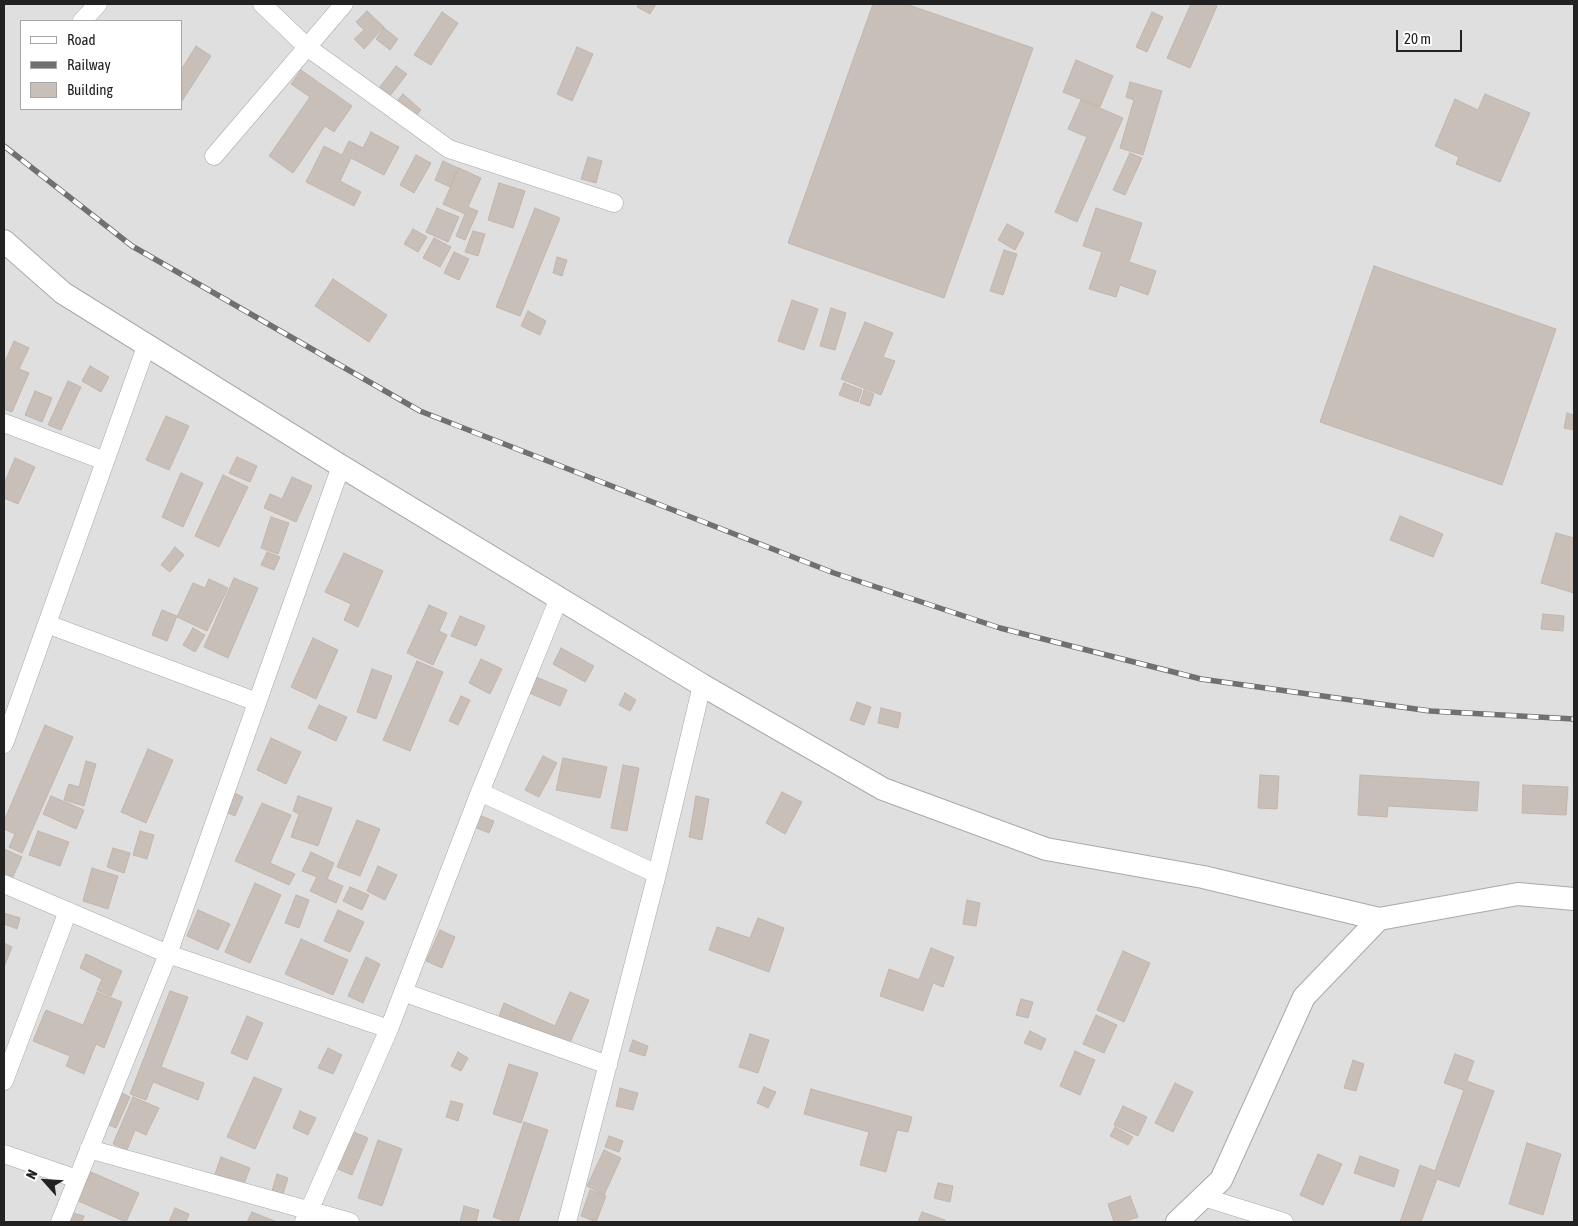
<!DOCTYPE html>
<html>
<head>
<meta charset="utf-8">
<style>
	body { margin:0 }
	#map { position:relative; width:1578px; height:1226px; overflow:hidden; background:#f2efe9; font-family:"Asap Condensed",sans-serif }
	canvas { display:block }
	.frame { position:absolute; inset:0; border:5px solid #222; pointer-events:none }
	.legend { position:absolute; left:20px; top:20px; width:162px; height:90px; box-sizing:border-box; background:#fff; border:1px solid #a7a7a7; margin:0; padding:6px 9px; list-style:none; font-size:15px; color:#222 }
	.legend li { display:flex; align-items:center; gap:10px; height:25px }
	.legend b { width:25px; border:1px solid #a7a7a7 }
	.north { position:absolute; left:20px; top:1156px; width:50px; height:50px; -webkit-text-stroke:4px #fff; paint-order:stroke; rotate:296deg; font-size:14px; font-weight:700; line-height:20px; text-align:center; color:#222 }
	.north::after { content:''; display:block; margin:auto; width:18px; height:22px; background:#222; clip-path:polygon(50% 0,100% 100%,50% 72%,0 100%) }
	.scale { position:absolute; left:1396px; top:30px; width:66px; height:22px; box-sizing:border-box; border:2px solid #222; border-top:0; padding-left:6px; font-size:15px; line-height:18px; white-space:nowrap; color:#222; -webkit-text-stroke:4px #fff; paint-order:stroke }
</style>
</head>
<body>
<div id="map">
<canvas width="1578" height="1226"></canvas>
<div class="frame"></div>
<ul class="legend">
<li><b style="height:6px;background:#fff"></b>Road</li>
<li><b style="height:6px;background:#707070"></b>Railway</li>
<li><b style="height:14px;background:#c7bfb8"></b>Building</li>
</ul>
<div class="north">N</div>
<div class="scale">20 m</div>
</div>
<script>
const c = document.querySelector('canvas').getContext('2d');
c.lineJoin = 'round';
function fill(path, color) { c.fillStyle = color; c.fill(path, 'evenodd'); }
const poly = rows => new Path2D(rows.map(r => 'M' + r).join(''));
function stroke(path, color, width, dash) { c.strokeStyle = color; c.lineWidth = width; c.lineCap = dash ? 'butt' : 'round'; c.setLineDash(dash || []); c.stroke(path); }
fill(poly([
	[4,4,1574,4,1574,1222,4,1222],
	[21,21,181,21,181,109,21,109]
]), '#e0dfdf');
const building = poly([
	[639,4,656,4,650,14,637,7,639,4],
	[873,4,906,4,1033,48,944,298,788,243,873,4],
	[1191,4,1212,4,1217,6,1190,68,1167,58,1191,4],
	[367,11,384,27,364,49,354,39,364,30,356,22,367,11],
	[442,12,458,23,431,65,414,55,442,12],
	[1152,12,1163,17,1147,52,1136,47,1152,12],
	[384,28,398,39,390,50,376,39,384,28],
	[196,46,211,56,182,101,181,70,196,46],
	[577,47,593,54,572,101,557,94,577,47],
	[1076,60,1113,76,1100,107,1063,92,1076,60],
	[396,66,407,74,389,97,379,88,396,66],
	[301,70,352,106,334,132,325,126,293,173,269,156,310,97,291,84,301,70],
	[1130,82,1162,91,1143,155,1120,148,1134,100,1126,97,1130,82],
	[403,94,421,110,414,118,396,102,403,94],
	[1485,94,1530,113,1500,182,1456,164,1459,157,1435,146,1455,99,1478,110,1485,94],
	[1081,100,1123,118,1077,222,1055,212,1087,137,1068,129,1081,100],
	[371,132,399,147,384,175,351,158,340,181,361,192,354,206,306,182,324,146,342,155,349,141,363,148,371,132],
	[1130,153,1142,158,1125,195,1113,190,1130,153],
	[416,155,431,163,414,193,400,185,416,155],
	[588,157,602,161,596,183,581,179,588,157],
	[443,161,458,168,450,187,435,180,443,161],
	[459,168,481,178,468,207,478,211,465,240,456,236,465,214,443,204,459,168],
	[499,183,525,191,513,228,488,220,499,183],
	[437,208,459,217,448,242,426,232,437,208],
	[535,208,560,218,520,316,496,307,535,208],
	[1096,208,1142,223,1129,262,1156,271,1148,295,1120,285,1116,297,1089,289,1102,252,1083,246,1096,208],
	[1007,224,1024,233,1015,250,998,240,1007,224],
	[413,229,427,237,418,252,404,244,413,229],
	[473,231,485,234,478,256,465,252,473,231],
	[434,238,451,247,440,267,423,258,434,238],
	[1004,250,1017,254,1003,295,990,291,1004,250],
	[454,252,469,259,459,280,444,273,454,252],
	[557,257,567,260,562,276,553,273,557,257],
	[1374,266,1556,329,1502,485,1320,422,1374,266],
	[333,279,387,315,369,342,315,306,333,279],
	[792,300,818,309,804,350,778,341,792,300],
	[831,308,846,313,835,350,820,346,831,308],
	[528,311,546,321,540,335,521,326,528,311],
	[865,322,893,333,883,357,895,361,881,395,841,379,865,322],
	[14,341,29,348,19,369,29,373,12,412,4,409,4,364,14,341],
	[90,366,109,377,101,392,82,381,90,366],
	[68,381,81,387,61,430,48,425,68,381],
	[844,383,862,390,858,402,839,395,844,383],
	[864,390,874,394,870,406,860,403,864,390],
	[35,391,52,398,42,422,25,415,35,391],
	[1567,413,1574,415,1574,430,1564,428,1567,413],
	[166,416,189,426,169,470,146,460,166,416],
	[237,457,257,466,250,482,229,473,237,457],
	[15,458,35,467,18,504,4,498,4,484,15,458],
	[181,473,203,483,183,527,162,517,181,473],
	[223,475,248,487,219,547,195,536,223,475],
	[292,477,312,486,296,522,264,508,270,494,282,499,292,477],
	[1400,516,1443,534,1433,557,1390,540,1400,516],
	[271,517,289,523,278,554,261,548,271,517],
	[1556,533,1574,538,1574,593,1541,583,1556,533],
	[175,547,184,555,170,572,161,565,175,547],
	[267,552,280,557,274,570,261,565,267,552],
	[344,553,383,571,358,627,344,620,351,604,325,592,344,553],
	[234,578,258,588,228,658,204,647,234,578],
	[209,579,228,588,207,631,177,617,193,583,205,588,209,579],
	[429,605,447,613,439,631,447,635,433,665,407,653,429,605],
	[162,610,177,616,167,641,152,635,162,610],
	[1543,614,1564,616,1563,631,1541,629,1543,614],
	[460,616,485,626,476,646,451,636,460,616],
	[193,628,205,635,195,652,183,645,193,628],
	[313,638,338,650,316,699,291,687,313,638],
	[561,648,594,666,585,682,553,664,561,648],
	[481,659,502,669,490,694,469,683,481,659],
	[417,661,443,672,410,751,383,740,417,661],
	[372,669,392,676,376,719,357,712,372,669],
	[534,676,567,690,560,706,527,692,534,676],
	[625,693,636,700,630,711,619,705,625,693],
	[461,696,470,700,458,725,449,721,461,696],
	[857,702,871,707,864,725,850,720,857,702],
	[319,705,347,717,336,741,308,728,319,705],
	[881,708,901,713,898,728,878,723,881,708],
	[45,725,73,737,22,853,9,847,15,834,4,829,4,821,45,725],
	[271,738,301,752,286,784,257,770,271,738],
	[148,749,173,760,146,823,121,812,148,749],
	[543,756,557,763,539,797,525,790,543,756],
	[563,758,607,767,600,798,556,790,563,758],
	[86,761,96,764,84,806,64,800,69,784,79,787,86,761],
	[623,765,639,768,627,831,611,828,623,765],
	[1260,775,1279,776,1277,809,1258,808,1260,775],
	[1360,775,1479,782,1477,811,1388,806,1387,817,1358,815,1360,775],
	[1523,785,1568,787,1566,815,1522,813,1523,785],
	[232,792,243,797,235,816,224,811,232,792],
	[782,792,802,802,785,834,766,823,782,792],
	[51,796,84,810,76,829,43,814,51,796],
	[298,796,332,808,318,846,291,837,299,814,293,811,298,796],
	[696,796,709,799,702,840,689,837,696,796],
	[262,803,291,815,270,863,295,874,289,885,235,861,262,803],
	[479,815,494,821,489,833,474,827,479,815],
	[357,820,380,829,360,876,337,867,357,820],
	[38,831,69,842,60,866,29,855,38,831],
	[140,831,154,835,147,859,133,855,140,831],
	[113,848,130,853,124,873,107,867,113,848],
	[4,849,22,857,11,881,4,878,4,849],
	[311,852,334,863,327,879,343,886,336,903,310,891,317,877,302,871,311,852],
	[378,866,397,875,385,900,367,891,378,866],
	[92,868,118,876,108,909,83,901,92,868],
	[255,883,281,895,250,963,225,952,255,883],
	[350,887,369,895,362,910,343,901,350,887],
	[296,895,309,900,299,928,285,923,296,895],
	[967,900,980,903,976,926,963,924,967,900],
	[198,910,230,924,218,950,187,936,198,910],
	[338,910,364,922,350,952,324,941,338,910],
	[4,913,20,918,17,929,4,924,4,913],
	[758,918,784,928,769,972,709,950,717,927,750,938,758,918],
	[440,930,455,937,442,968,426,961,440,930],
	[301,939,348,960,333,995,285,974,301,939],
	[4,943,12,947,4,967,4,943],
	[931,948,954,957,943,987,933,983,923,1011,880,996,889,969,919,980,931,948],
	[1123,951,1150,963,1124,1022,1097,1010,1123,951],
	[86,954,122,971,111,996,97,990,102,979,80,968,86,954],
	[366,957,380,964,363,1003,348,996,366,957],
	[170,991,188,997,161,1067,204,1083,198,1100,153,1082,146,1100,130,1094,170,991],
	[97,992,122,1002,104,1048,96,1044,84,1074,66,1066,70,1056,33,1041,46,1010,83,1025,97,992],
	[570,992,589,1000,568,1047,499,1016,504,1003,555,1026,570,992],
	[1021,999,1033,1002,1028,1018,1016,1015,1021,999],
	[1096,1015,1117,1025,1104,1053,1083,1044,1096,1015],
	[247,1016,263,1023,247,1060,231,1053,247,1016],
	[1030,1031,1046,1039,1041,1050,1024,1043,1030,1031],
	[750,1034,769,1040,758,1073,739,1067,750,1034],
	[633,1040,648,1046,645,1056,629,1051,633,1040],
	[328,1048,342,1055,333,1074,318,1068,328,1048],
	[1075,1051,1095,1060,1080,1095,1060,1086,1075,1051],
	[458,1052,468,1058,461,1071,451,1066,458,1052],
	[1455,1054,1474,1061,1467,1081,1494,1091,1459,1187,1437,1179,1421,1222,1400,1222,1420,1165,1435,1171,1464,1090,1444,1083,1455,1054],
	[1353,1060,1364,1064,1356,1091,1344,1088,1353,1060],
	[509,1064,538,1073,521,1123,493,1114,509,1064],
	[254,1077,282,1089,255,1149,227,1137,254,1077],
	[1175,1083,1193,1092,1173,1132,1155,1123,1175,1083],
	[764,1087,776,1092,768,1108,757,1103,764,1087],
	[620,1088,638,1093,633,1110,616,1106,620,1088],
	[811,1089,912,1117,908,1132,897,1130,886,1172,860,1165,869,1132,804,1114,811,1089],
	[116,1090,130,1097,116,1128,102,1122,116,1090],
	[133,1097,159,1108,146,1135,135,1130,127,1150,113,1144,133,1097],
	[451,1101,463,1104,458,1121,446,1117,451,1101],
	[1123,1106,1147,1117,1138,1136,1114,1125,1123,1106],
	[300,1111,316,1118,308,1135,293,1128,300,1111],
	[524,1122,548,1130,518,1222,509,1222,493,1217,524,1122],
	[1115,1127,1133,1137,1128,1145,1110,1136,1115,1127],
	[349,1130,368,1138,352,1175,333,1167,349,1130],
	[609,1136,623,1141,619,1152,605,1147,609,1136],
	[378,1140,402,1149,382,1206,358,1198,378,1140],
	[1527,1143,1561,1154,1543,1215,1509,1204,1527,1143],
	[604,1150,621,1158,604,1195,587,1186,604,1150],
	[1318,1154,1342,1164,1323,1205,1300,1195,1318,1154],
	[1360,1156,1399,1170,1394,1187,1354,1173,1360,1156],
	[221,1157,250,1168,244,1184,215,1174,221,1157],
	[91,1172,139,1193,126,1222,78,1201,91,1172],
	[277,1174,288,1178,283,1194,272,1191,277,1174],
	[938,1183,953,1186,950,1202,934,1198,938,1183],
	[590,1190,606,1196,596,1222,581,1216,590,1190],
	[1130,1196,1138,1217,1123,1222,1114,1222,1108,1204,1130,1196],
	[464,1206,479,1210,476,1222,460,1222,464,1206],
	[175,1208,189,1214,186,1222,169,1222,175,1208],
	[252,1212,277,1222,247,1222,252,1212],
	[922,1212,945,1220,945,1222,918,1222,922,1212],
	[73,1213,84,1216,82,1222,70,1222,73,1213]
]);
fill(building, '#c7bfb8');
stroke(building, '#c4b6ab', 1);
const minor = poly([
	[262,4,307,47,449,149,614,203],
	[82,21,98,4],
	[214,156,344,4],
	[4,423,105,461],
	[47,624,257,702],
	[4,744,147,344],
	[480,792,657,874],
	[4,884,168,954,389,1029],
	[403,992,608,1065],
	[4,1081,68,911],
	[89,1149,350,1222],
	[4,1154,77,1179],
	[1203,1197,1284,1222],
	[60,1222,168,954,341,466],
	[304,1222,389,1029,480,792,559,598],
	[567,1222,657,874,702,685]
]);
const tertiary = poly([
	[4,241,63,293,341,466,702,685,883,789,1046,849,1203,877,1379,919],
	[1177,1222,1221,1180,1304,997,1379,919,1518,894,1574,899]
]);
stroke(minor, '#a9a9a9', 19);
stroke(tertiary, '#a9a9a9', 24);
stroke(minor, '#fff', 18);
stroke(tertiary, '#fff', 22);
const rail = poly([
	[4,146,132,246,420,411,834,573,1000,628,1201,679,1430,711,1574,719]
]);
stroke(rail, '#707070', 5.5);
stroke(rail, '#fff', 4, [11]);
</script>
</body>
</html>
